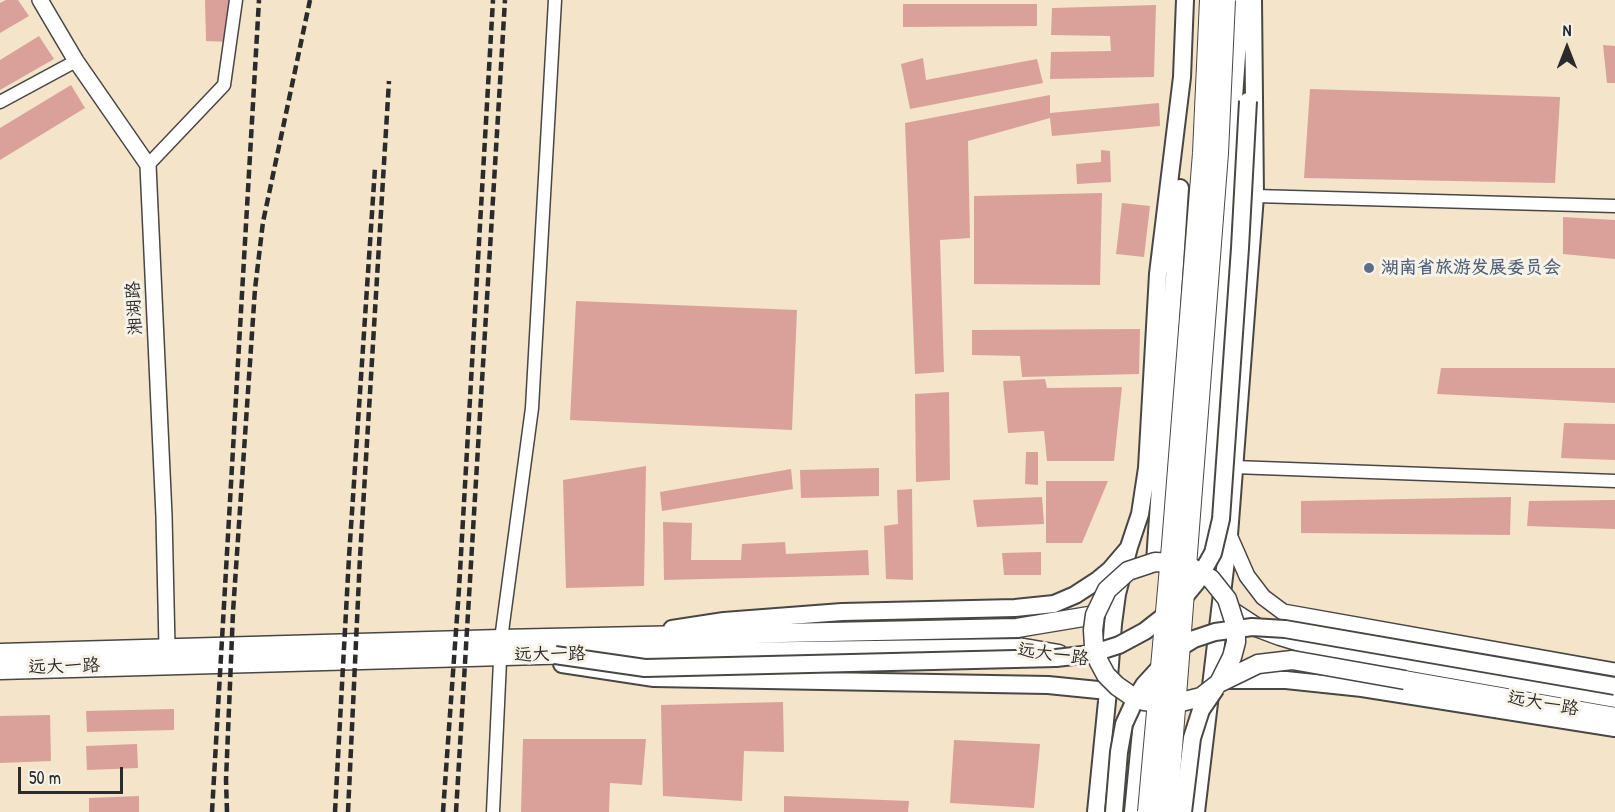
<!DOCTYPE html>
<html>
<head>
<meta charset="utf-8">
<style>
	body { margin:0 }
	#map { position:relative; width:1615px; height:812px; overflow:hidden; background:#f3e4ca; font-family:"Patrick Hand",sans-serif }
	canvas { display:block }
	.north { position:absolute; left:1537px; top:18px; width:60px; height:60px; -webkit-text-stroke:4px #f7f3e8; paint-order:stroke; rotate:0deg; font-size:16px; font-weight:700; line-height:24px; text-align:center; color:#2b2b2b }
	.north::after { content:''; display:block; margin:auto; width:21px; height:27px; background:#2b2b2b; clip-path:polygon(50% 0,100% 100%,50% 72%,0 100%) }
	.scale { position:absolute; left:18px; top:767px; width:105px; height:27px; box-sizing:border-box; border:3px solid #2b2b2b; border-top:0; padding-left:8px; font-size:18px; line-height:21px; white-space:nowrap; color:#2b2b2b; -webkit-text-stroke:4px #f7f3e8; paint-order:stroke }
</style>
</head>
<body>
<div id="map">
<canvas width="1615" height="812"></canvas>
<div class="north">N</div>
<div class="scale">50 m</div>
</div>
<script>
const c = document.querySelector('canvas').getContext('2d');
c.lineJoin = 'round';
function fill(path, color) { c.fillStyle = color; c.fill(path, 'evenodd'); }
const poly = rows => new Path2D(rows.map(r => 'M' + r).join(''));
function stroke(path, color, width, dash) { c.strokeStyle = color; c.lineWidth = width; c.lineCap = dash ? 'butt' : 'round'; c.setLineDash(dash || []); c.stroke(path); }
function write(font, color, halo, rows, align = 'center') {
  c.font = font + ' "Patrick Hand","LXGW WenKai TC",sans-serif'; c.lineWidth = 6; c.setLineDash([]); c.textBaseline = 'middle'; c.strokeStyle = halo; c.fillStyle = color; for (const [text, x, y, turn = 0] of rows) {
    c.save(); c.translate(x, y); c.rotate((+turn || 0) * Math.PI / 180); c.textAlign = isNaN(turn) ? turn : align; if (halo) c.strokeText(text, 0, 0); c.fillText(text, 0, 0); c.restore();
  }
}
fill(poly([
	[6,0,18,0,29,16,0,33,0,3],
	[205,0,231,0,230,42,206,41],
	[903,4,1037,4,1037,26,903,27],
	[1156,5,1154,77,1050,79,1051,52,1111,51,1110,36,1051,35,1052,8],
	[39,36,54,59,0,90,0,60],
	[1603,45,1615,46,1615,83,1607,83],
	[923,58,926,80,1037,59,1043,83,910,109,901,64],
	[71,85,85,108,0,160,0,128],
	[1310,89,1560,97,1555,183,1304,178],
	[1050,95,1050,113,1159,103,1160,126,1052,136,1050,118,968,141,970,238,940,240,944,372,915,374,905,123],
	[1101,150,1110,151,1111,182,1077,184,1076,164,1101,162],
	[1102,193,1100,285,974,284,974,196],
	[1122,203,1150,206,1144,257,1116,254],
	[1563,217,1615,220,1615,259,1563,254],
	[576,301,797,310,792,430,570,420],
	[1140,329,1139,374,1022,377,1020,356,972,355,972,330],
	[1441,368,1615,368,1615,403,1437,394],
	[1045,379,1047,388,1122,387,1114,461,1047,461,1044,431,1008,433,1003,381],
	[949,392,950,480,916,482,915,394],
	[1564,423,1615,424,1615,460,1561,458],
	[1026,452,1038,452,1038,485,1025,484],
	[646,466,644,586,566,588,563,480],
	[879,468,879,496,801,498,800,470],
	[791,469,793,489,662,511,660,492],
	[1046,481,1108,481,1082,543,1046,543],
	[912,489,913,580,886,579,884,526,898,524,897,490],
	[1042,497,1044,524,977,527,973,500],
	[1511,497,1510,535,1301,533,1301,501],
	[1615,500,1615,529,1527,526,1529,501],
	[663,522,692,523,691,560,741,560,742,544,785,542,786,554,868,550,869,575,664,580],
	[1041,552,1041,575,1004,575,1002,553],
	[783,702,784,752,744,751,742,801,663,796,661,705],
	[174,709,174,730,87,732,86,711],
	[50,715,51,761,0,763,0,716],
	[523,739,646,739,642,785,610,783,609,812,521,812],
	[954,740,1040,744,1034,808,950,803],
	[137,744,138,768,87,770,86,746],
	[139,796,139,812,89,812,89,798],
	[784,796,909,801,908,812,784,812]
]), '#daa19b');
const minor = poly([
	[0,102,76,61],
	[148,165,224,85,236,0],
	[1255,196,1615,206],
	[1234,467,1615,481],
	[493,812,501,639,532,408,555,0]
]);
const tertiary = poly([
	[40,0,76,61,148,165,164,516,167,647],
	[1229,535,1247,576,1263,597,1283,612,1615,671]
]);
const secondary = poly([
	[1155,562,1180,188],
	[1200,571,1241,0],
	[672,629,724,621,842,612,1015,608,1054,604,1075,595,1098,580,1110,570,1127,550],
	[562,664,654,678,1048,685,1108,691],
	[1223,680,1286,680,1362,688,1615,728],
	[1096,812,1108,691,1113,624,1117,594,1129,547,1140,514,1147,468,1158,274,1182,77,1185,0],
	[1133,812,1144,701],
	[1196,812,1229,535,1255,196,1253,0]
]);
const primary = poly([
	[1233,612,1256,627,1280,636,1303,643,1615,698],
	[0,653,501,639,1017,628,1095,615],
	[0,670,577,654,1024,648,1059,654],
	[1405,680,1615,717]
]);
stroke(minor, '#494743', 15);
stroke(tertiary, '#494743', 18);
stroke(secondary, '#494743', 20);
stroke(primary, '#494743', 21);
stroke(minor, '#fff', 12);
stroke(tertiary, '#fff', 15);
stroke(secondary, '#fff', 16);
stroke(primary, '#fff', 18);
stroke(poly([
	[212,812,259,0],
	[227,812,226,780,233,612,255,289,263,222,310,0],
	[335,812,349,557,375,168],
	[348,812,360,557,389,81],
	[443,812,459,589,493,0],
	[456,812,505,0]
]), '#2b2b2b', 4.5, [9, 4.5]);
const secondaryBridge = poly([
	[555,655,645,668,1056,658,1091,654,1119,645,1145,631,1177,606,1196,583,1213,553,1221,519,1240,248,1248,101],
	[1114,812,1119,752,1124,724,1136,698,1144,685,1176,650,1194,639,1215,632,1252,627,1285,629,1615,686],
	[1183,812,1192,738,1201,710,1216,688]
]);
const primaryBridge = poly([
	[1219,683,1232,657,1236,642,1236,627,1227,599,1211,579,1189,566,1178,563,1155,562,1128,571,1107,590,1095,615,1093,630,1094,646,1099,662,1106,675,1117,686,1130,695,1144,701,1173,704,1201,697,1219,683,1258,664,1292,660,1405,680]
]);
const trunkBridge = poly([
	[1148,812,1172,545,1203,153,1210,0],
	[1167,812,1218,153,1225,0]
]);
stroke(secondaryBridge, '#494743', 20, []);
stroke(primaryBridge, '#494743', 21, []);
stroke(trunkBridge, '#494743', 22, []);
stroke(secondaryBridge, '#fff', 16);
stroke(primaryBridge, '#fff', 18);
stroke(trunkBridge, '#fff', 20);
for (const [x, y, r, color] of [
	[1369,268,6,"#5c6f8a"]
]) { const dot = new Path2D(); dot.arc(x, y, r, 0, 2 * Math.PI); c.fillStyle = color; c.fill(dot); stroke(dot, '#f7f3e8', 2); }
write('bold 18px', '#4e5e75', '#f7f3e8', [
	["湖南省旅游发展委员会",1381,268]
], 'left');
write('18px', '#2b2b2b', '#f7f3e8', [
	["湘湖路",135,308,-93],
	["远大一路",550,655,-1],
	["远大一路",1053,655,8],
	["远大一路",64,667,-2],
	["远大一路",1543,704,10]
]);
</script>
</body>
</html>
